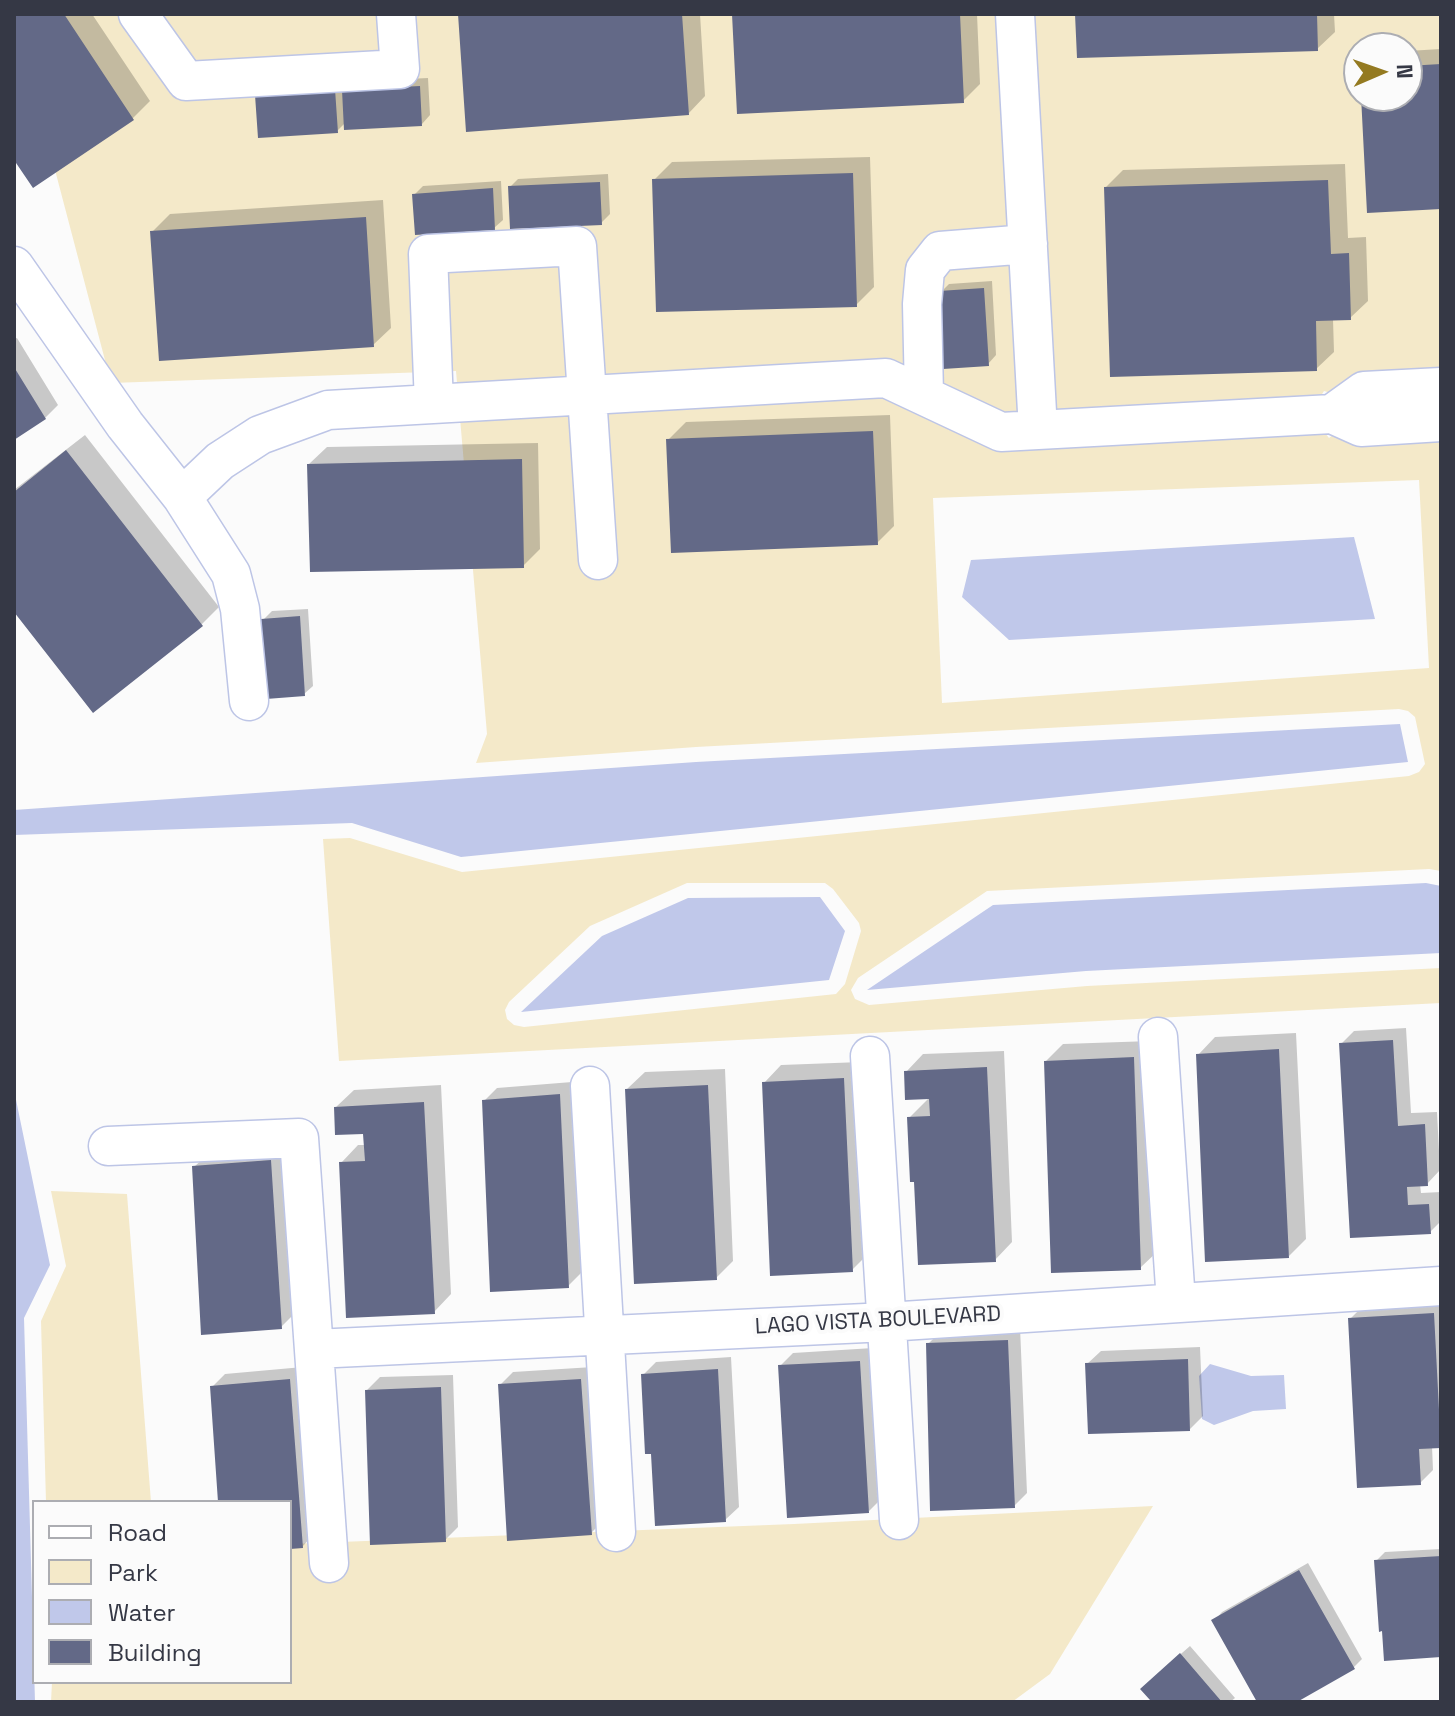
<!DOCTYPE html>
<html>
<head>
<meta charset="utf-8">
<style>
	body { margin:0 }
	#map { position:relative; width:1455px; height:1716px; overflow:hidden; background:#fbfbfb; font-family:"Space Grotesk",sans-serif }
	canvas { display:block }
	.frame { position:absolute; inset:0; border:16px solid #353845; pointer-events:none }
	.legend { position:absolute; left:32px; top:1500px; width:260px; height:184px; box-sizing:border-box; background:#fbfbfb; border:2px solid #acadb2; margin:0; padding:10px 14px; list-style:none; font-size:24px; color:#353845 }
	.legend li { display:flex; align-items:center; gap:16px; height:40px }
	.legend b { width:40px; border:2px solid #acadb2 }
	.north { position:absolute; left:1343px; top:32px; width:80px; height:80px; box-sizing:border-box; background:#fbfbfb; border:2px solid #acadb2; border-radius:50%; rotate:88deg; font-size:22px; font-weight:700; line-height:32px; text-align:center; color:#353845 }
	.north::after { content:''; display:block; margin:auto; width:28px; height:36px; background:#947a21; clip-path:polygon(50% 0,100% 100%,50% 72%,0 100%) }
</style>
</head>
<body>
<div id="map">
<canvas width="1455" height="1716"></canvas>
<div class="frame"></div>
<ul class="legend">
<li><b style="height:10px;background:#fff"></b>Road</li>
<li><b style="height:22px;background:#f4e9c9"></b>Park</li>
<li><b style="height:22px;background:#c0c8ea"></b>Water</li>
<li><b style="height:22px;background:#636987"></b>Building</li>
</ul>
<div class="north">N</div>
</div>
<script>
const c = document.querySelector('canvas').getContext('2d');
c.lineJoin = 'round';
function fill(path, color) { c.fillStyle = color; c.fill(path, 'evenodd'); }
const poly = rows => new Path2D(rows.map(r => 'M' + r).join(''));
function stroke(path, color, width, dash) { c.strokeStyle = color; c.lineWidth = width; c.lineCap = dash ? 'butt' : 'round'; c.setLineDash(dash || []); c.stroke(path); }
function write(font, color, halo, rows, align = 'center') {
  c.font = font + ' "Space Grotesk",sans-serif'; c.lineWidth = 8; c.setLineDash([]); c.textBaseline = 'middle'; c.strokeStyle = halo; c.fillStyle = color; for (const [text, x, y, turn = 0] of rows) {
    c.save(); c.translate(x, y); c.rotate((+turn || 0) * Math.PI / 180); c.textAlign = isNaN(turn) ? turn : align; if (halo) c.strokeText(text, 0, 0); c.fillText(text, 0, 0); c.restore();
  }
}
fill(poly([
	[14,14,1441,14,1441,370,1331,393,1324,391,1317,402,1320,427,1329,438,1334,434,1441,439,1441,871,1429,869,987,891,858,978,851,990,855,999,869,1005,1087,986,1441,968,1441,1003,339,1061,323,839,350,838,462,872,1409,776,1419,772,1425,764,1415,717,1408,711,1399,709,696,747,476,763,487,734,456,371,111,383],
	[1359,48,1407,48,1407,96,1359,96],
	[1419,480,1429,668,942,703,933,498],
	[687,883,825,883,833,889,859,923,861,931,845,984,836,994,524,1027,514,1025,507,1019,505,1010,509,1002,590,926],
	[51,1191,127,1194,151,1502,46,1502,41,1321,66,1266],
	[1153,1506,1050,1674,1012,1702,51,1702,52,1682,290,1682,290,1544,794,1524]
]), '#f4e9c9');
fill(poly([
	[1354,537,1375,619,1009,640,962,597,971,560],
	[1400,724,1408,762,461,857,352,823,14,835,14,810,696,762],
	[1426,883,1441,886,1441,953,1086,971,867,990,993,905],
	[820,897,845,931,829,980,521,1012,602,936,688,898],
	[14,1090,50,1265,24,1318,35,1702,14,1702],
	[1210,1364,1251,1376,1284,1375,1286,1409,1253,1411,1214,1425,1202,1419,1199,1376]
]), '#c0c8ea');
fill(poly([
	[14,14,92,14,150,101,133,118,14,156],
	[460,14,700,14,705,96,688,114],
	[734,14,977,14,980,84,963,101],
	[1077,14,1334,14,1335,32,1317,49],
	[1441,49,1441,207,1363,96,1407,96,1407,51],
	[428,78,430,115,422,124,346,122,337,131,260,136,343,82],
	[870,157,874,287,856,305,654,180,672,162],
	[1345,164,1348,238,1366,237,1368,301,1350,318,1333,319,1334,352,1316,369,1106,187,1123,170],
	[608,174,610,214,601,223,510,187,518,179],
	[501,181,503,220,494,228,415,194,423,186],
	[383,200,391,328,373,345,152,232,170,214],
	[992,281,996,355,988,364,941,292,949,284],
	[17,338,58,405,45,418,14,437,14,339],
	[890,415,894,526,877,543,668,440,686,422],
	[85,435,219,607,202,624,14,608,14,490],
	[538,443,540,549,523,566,309,464,327,447],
	[308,609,313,686,304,694,264,619,272,611],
	[1406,1028,1411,1113,1437,1112,1440,1170,1427,1184,1420,1184,1421,1193,1441,1192,1441,1221,1430,1232,1351,1236,1341,1044,1354,1031],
	[1296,1033,1306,1239,1289,1256,1198,1055,1215,1037],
	[1151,1041,1158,1251,1140,1268,1046,1061,1063,1044],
	[1004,1051,1012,1242,995,1260,909,1118,930,1097,906,1072,923,1054],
	[861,1062,869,1253,852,1270,764,1083,781,1065],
	[725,1069,733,1261,716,1278,627,1089,645,1072],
	[572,1082,581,1273,568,1286,484,1101,497,1088],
	[441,1085,451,1294,434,1312,341,1163,358,1145,366,1145,365,1132,336,1107,354,1090],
	[284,1148,294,1314,281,1327,194,1167,208,1154],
	[1441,1301,1441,1446,1432,1446,1433,1470,1420,1483,1350,1319,1363,1306],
	[1020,1327,1027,1493,1014,1506,928,1344,941,1331],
	[1200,1347,1203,1416,1190,1429,1087,1364,1101,1351],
	[873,1348,882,1498,869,1511,780,1366,793,1353],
	[731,1357,739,1507,725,1520,653,1452,643,1375,656,1362],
	[303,1367,315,1533,302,1547,290,1547,290,1502,220,1502,212,1387,225,1374],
	[593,1367,604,1520,591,1533,500,1385,513,1372],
	[453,1375,458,1527,445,1540,367,1390,380,1377],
	[1441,1549,1441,1655,1376,1561,1385,1552],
	[1308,1563,1362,1659,1354,1667,1293,1702,1259,1702,1214,1621,1222,1612],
	[1190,1646,1235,1698,1230,1702,1149,1702,1152,1700,1151,1680]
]), '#0003');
fill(poly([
	[14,14,64,14,134,120,33,188,14,160],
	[458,14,682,14,689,115,466,132],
	[732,14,960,14,964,103,737,114],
	[1075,14,1317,14,1318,51,1077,58],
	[1441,64,1441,209,1367,213,1361,96,1407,96,1407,66],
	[420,86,422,126,344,130,342,90],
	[335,89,338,133,258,138,255,95],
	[853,173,857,307,656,312,652,179],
	[1328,180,1331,254,1349,253,1351,320,1316,321,1317,371,1110,377,1104,187],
	[600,182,602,225,510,229,508,186],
	[493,188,495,230,415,235,412,194],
	[366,217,374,347,159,361,150,231],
	[984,288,989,366,943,369,939,291],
	[14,367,46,419,14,440],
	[873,431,878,545,671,553,666,439],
	[66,450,203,626,93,713,14,612,14,492],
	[522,459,524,568,310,572,307,464],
	[300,616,305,696,266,699,261,619],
	[1393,1040,1398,1126,1425,1124,1428,1186,1407,1187,1408,1205,1429,1204,1431,1234,1350,1238,1339,1043],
	[1279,1049,1289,1258,1205,1262,1196,1054],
	[1134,1057,1141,1270,1051,1273,1044,1061],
	[987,1067,996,1262,918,1265,914,1182,910,1182,907,1117,930,1116,929,1099,905,1100,904,1071],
	[844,1078,853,1272,770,1276,762,1082],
	[708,1085,717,1280,634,1284,625,1089],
	[560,1094,569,1288,490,1292,482,1100],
	[424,1102,435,1314,346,1318,339,1162,365,1161,363,1134,335,1135,334,1107],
	[271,1160,282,1329,201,1335,192,1166],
	[1434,1313,1441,1448,1419,1449,1421,1485,1357,1488,1348,1318],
	[1008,1340,1015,1508,930,1511,926,1343],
	[1188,1359,1190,1431,1088,1434,1085,1363],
	[860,1361,869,1513,787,1518,778,1365],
	[718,1369,726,1522,655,1526,651,1454,645,1454,641,1374],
	[290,1379,303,1548,290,1549,290,1502,218,1502,210,1386],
	[581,1379,592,1535,507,1541,498,1384],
	[441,1387,446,1542,370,1545,365,1390],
	[1441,1556,1441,1657,1384,1661,1382,1631,1379,1632,1374,1560],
	[1299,1570,1355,1669,1297,1702,1257,1702,1211,1620],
	[1180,1653,1222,1702,1148,1702,1150,1700,1140,1689]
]), '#636987');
const minor = poly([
	[138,14,186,81,400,69,396,14],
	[1015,14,1038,430],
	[14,266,125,425,182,497,220,461,260,435,328,410,886,378,1001,432,1332,414,1361,427,1441,422],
	[924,395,922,304,925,270,940,251,1028,244],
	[434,404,428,254,577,246,598,560],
	[1332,414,1364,391,1441,387],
	[182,497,231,574,240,609,249,701],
	[1158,1037,1176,1302],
	[870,1056,899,1520],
	[590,1086,616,1532],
	[108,1146,299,1138,329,1563],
	[314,1349,887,1322,1441,1286]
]);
stroke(minor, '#bdc5e6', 41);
stroke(minor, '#fff', 38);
write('22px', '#353845', '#fbfbfb', [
	["LAGO VISTA BOULEVARD",878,1321,-3]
]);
</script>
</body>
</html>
